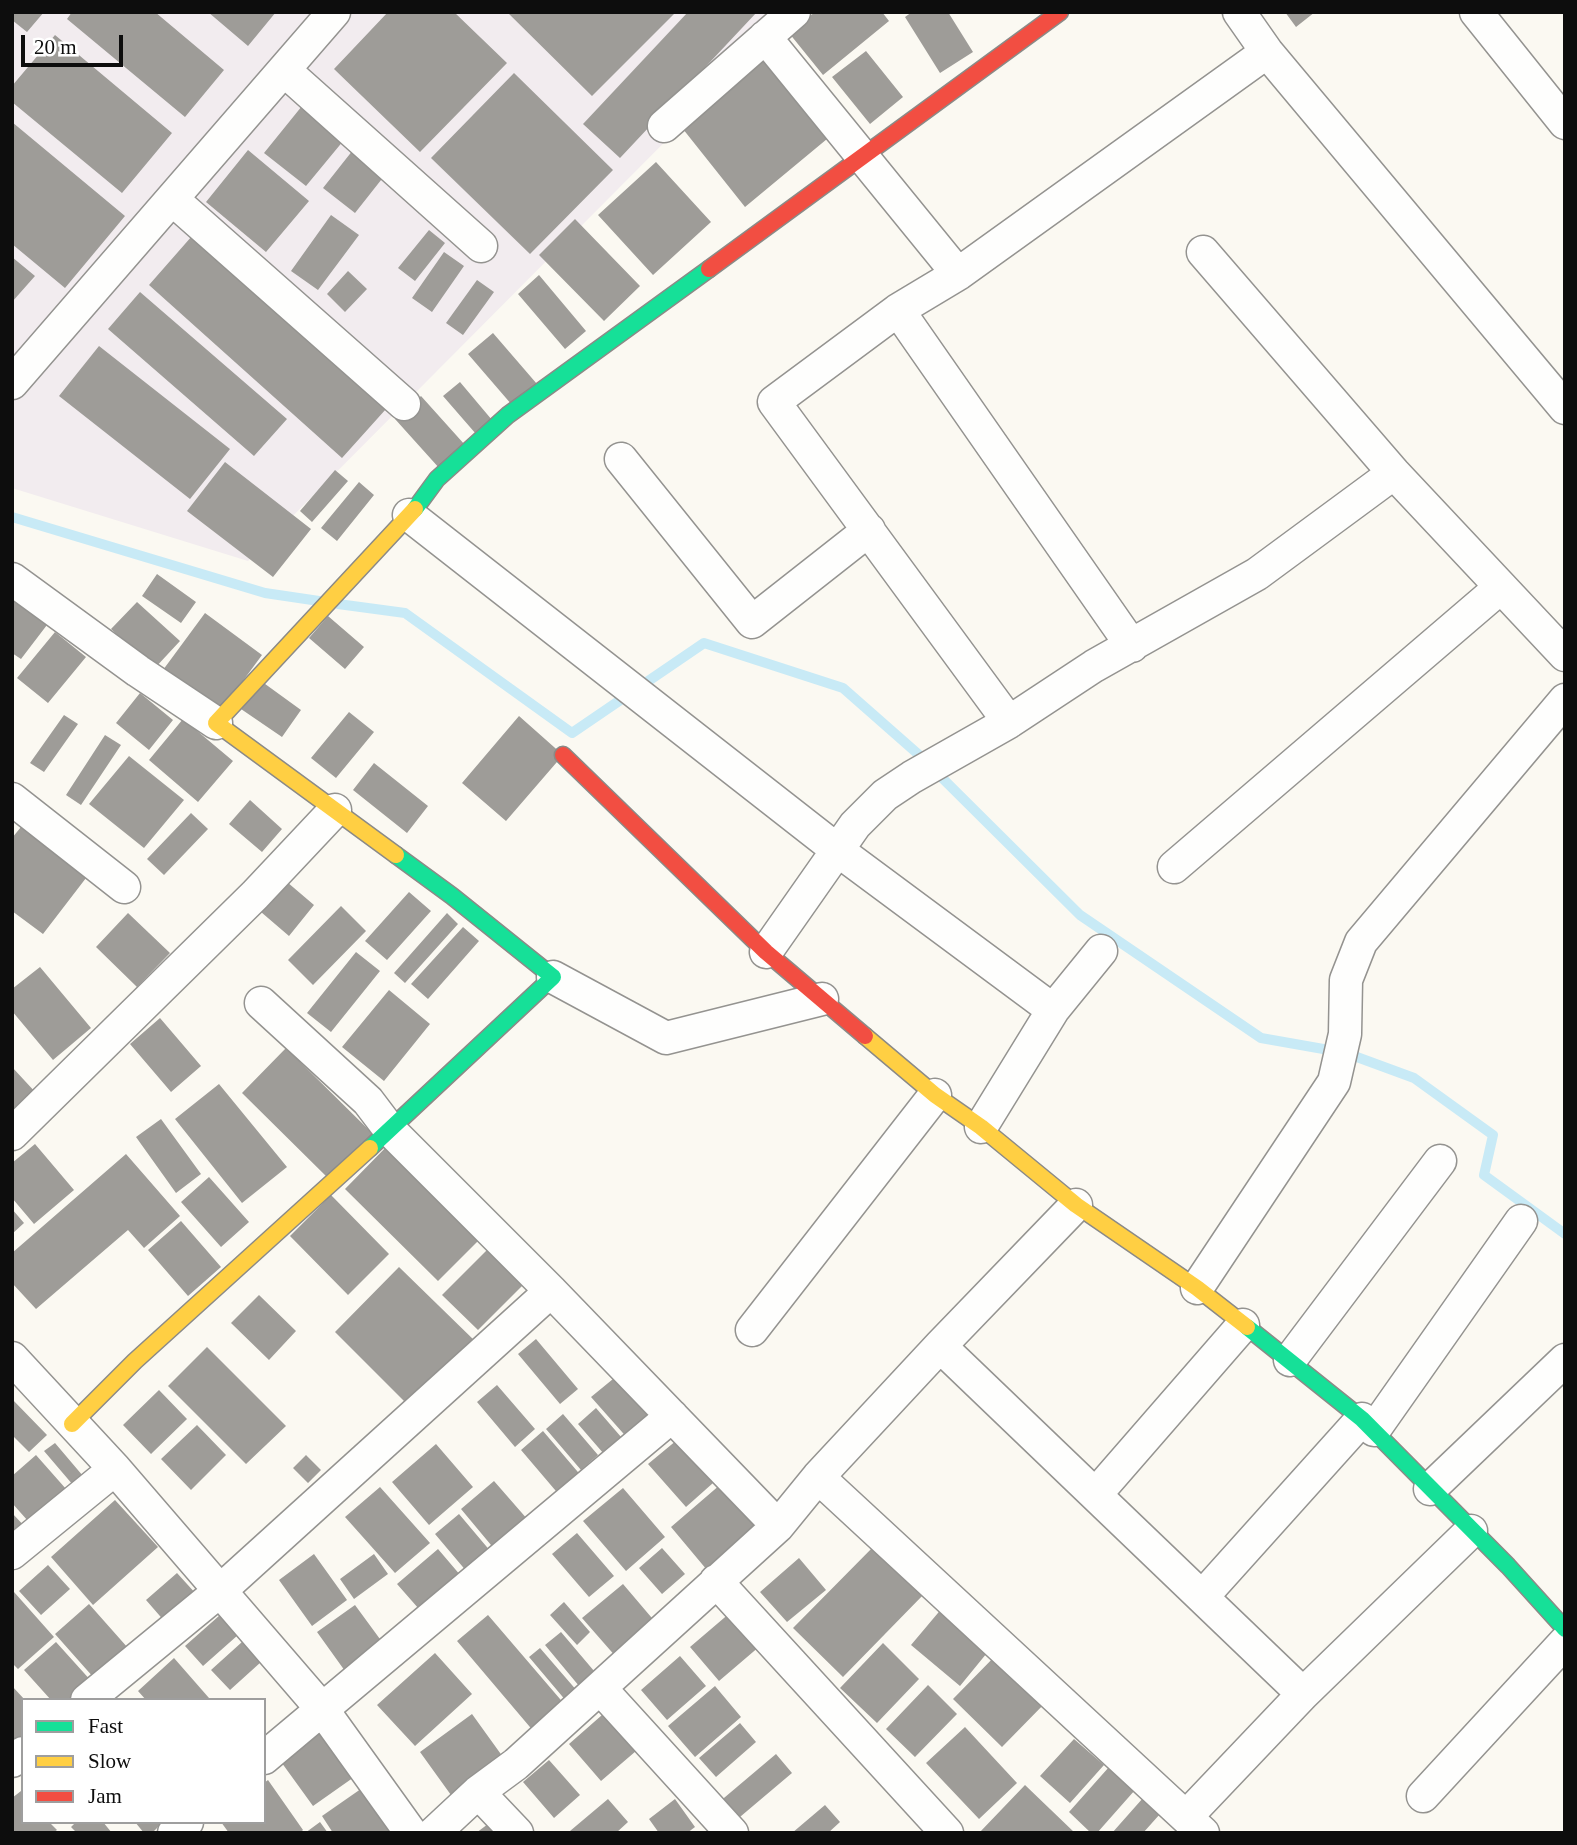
<!DOCTYPE html>
<html>
<head>
<meta charset="utf-8">
<style>
	body { margin:0 }
	#map { position:relative; width:1577px; height:1845px; overflow:hidden; background:#fbf9f2; font-family:"Times New Roman",serif }
	canvas { display:block }
	.frame { position:absolute; inset:0; border:14px solid #0d0d0d; pointer-events:none }
	.legend { position:absolute; left:21px; top:1698px; width:245px; height:126px; box-sizing:border-box; background:#fff; border:2px solid #9e9e9e; margin:0; padding:9px 12px; list-style:none; font-size:21px; color:#0d0d0d }
	.legend li { display:flex; align-items:center; gap:14px; height:35px }
	.legend b { width:35px; border:2px solid #9e9e9e }
	.scale { position:absolute; left:21px; top:35px; width:102px; height:32px; box-sizing:border-box; border:4px solid #0d0d0d; border-top:0; padding-left:9px; font-size:21px; line-height:24px; white-space:nowrap; color:#0d0d0d; -webkit-text-stroke:5px #fff; paint-order:stroke }
</style>
</head>
<body>
<div id="map">
<canvas width="1577" height="1845"></canvas>
<div class="frame"></div>
<ul class="legend">
<li><b style="height:9px;background:#16e098"></b>Fast</li>
<li><b style="height:9px;background:#ffcf43"></b>Slow</li>
<li><b style="height:9px;background:#f24e42"></b>Jam</li>
</ul>
<div class="scale">20 m</div>
</div>
<script>
const c = document.querySelector('canvas').getContext('2d');
c.lineJoin = 'round';
function fill(path, color) { c.fillStyle = color; c.fill(path, 'evenodd'); }
const poly = rows => new Path2D(rows.map(r => 'M' + r).join(''));
function stroke(path, color, width, dash) { c.strokeStyle = color; c.lineWidth = width; c.lineCap = dash ? 'butt' : 'round'; c.setLineDash(dash || []); c.stroke(path); }
fill(poly([
	[12,12,794,12,248,561,12,488]
]), '#f2ecef');
stroke(poly([
	[12,517,265,593,319,601],
	[338,604,405,613,572,733,704,643,843,688,918,754,1080,915,1261,1038,1346,1053,1414,1078,1493,1135,1484,1175,1565,1234]
]), '#c8eaf6', 10);
fill(poly([
	[12,12,44,12,27,32,12,20],
	[72,12,155,12,224,70,185,117,67,19],
	[208,12,276,12,248,46],
	[388,12,454,12,507,63,420,152,334,69],
	[507,12,676,12,592,96],
	[688,12,757,12,620,158,583,124],
	[815,12,882,12,889,21,823,75,789,33],
	[912,12,948,12,973,52,940,73,905,17],
	[1285,12,1315,12,1296,27],
	[55,35,172,133,122,193,12,102,12,86],
	[757,50,827,139,745,207,675,119],
	[866,51,903,97,870,124,832,77],
	[514,73,613,170,530,254,431,158],
	[302,106,344,140,306,186,264,153],
	[12,122,125,216,65,288,12,244],
	[248,150,309,201,266,252,206,202],
	[353,150,385,175,355,213,323,188],
	[656,162,711,222,653,275,598,215],
	[331,215,359,235,318,290,291,271],
	[575,219,640,286,604,321,539,255],
	[429,230,445,243,415,281,398,268],
	[192,236,386,409,342,458,149,285],
	[444,252,464,266,432,312,412,298],
	[12,257,35,276,12,302],
	[348,271,367,289,345,312,327,294],
	[539,275,586,331,565,349,518,294],
	[477,280,494,292,463,335,446,323],
	[140,292,287,419,254,456,108,329],
	[493,333,537,384,512,405,468,354],
	[99,346,230,449,190,499,59,396],
	[460,382,492,420,476,434,443,396],
	[421,396,465,445,440,469,395,419],
	[225,462,311,529,273,577,187,511],
	[335,470,348,481,312,522,300,511],
	[359,482,374,495,337,541,321,528],
	[157,574,196,602,181,623,142,596],
	[12,591,50,621,21,659,12,653],
	[137,602,180,641,154,669,111,629],
	[205,613,262,655,220,712,163,670],
	[328,616,364,647,345,669,309,638],
	[55,632,86,657,48,703,17,678],
	[261,681,301,710,282,737,241,709],
	[140,693,173,720,149,750,116,723],
	[349,712,374,732,336,778,311,758],
	[64,715,78,724,44,772,30,763],
	[519,716,563,755,506,821,462,783],
	[183,719,233,761,198,802,149,760],
	[105,735,121,745,81,805,66,795],
	[129,756,184,800,144,848,89,804],
	[374,763,428,806,407,833,353,790],
	[250,800,282,829,262,852,229,824],
	[191,813,208,829,164,875,147,859],
	[21,827,86,878,43,934,12,911,12,838],
	[287,882,314,905,289,936,261,912],
	[409,892,431,911,387,960,365,941],
	[341,906,366,931,313,985,288,960],
	[128,913,170,953,137,987,96,947],
	[447,913,458,924,405,983,394,973],
	[463,927,479,941,428,999,411,984],
	[356,952,380,971,331,1032,307,1013],
	[40,967,91,1028,53,1060,12,1011,12,989],
	[389,990,430,1024,384,1081,342,1047],
	[160,1018,201,1066,171,1092,130,1044],
	[286,1048,375,1136,331,1181,242,1093],
	[12,1067,37,1094,12,1115],
	[219,1084,287,1167,242,1203,175,1119],
	[161,1119,201,1174,176,1193,136,1137],
	[391,1142,485,1234,438,1281,345,1189],
	[35,1144,74,1190,34,1224,12,1198,12,1163],
	[126,1154,180,1216,144,1248,128,1230,36,1309,12,1283,12,1253],
	[209,1177,249,1222,221,1247,181,1202],
	[331,1195,389,1254,348,1295,290,1236],
	[12,1209,24,1223,12,1234],
	[181,1221,221,1267,188,1296,148,1250],
	[497,1240,532,1276,478,1330,442,1295],
	[399,1267,477,1343,412,1409,335,1332],
	[259,1295,296,1331,269,1360,231,1323],
	[536,1339,578,1389,560,1404,518,1354],
	[207,1347,286,1426,246,1464,168,1386],
	[624,1370,662,1414,630,1441,591,1397],
	[497,1385,535,1429,515,1447,477,1402],
	[159,1390,187,1419,151,1454,123,1425],
	[12,1399,47,1435,29,1452,12,1435],
	[596,1408,628,1445,610,1461,578,1424],
	[563,1414,598,1455,581,1470,546,1429],
	[197,1425,226,1455,191,1490,161,1459],
	[543,1431,583,1478,561,1497,521,1450],
	[677,1440,713,1483,686,1507,648,1464],
	[55,1443,83,1476,73,1485,44,1451],
	[436,1444,473,1487,429,1525,392,1482],
	[36,1455,74,1498,36,1530,12,1503,12,1476],
	[306,1455,321,1470,308,1483,293,1468],
	[728,1478,770,1526,712,1576,671,1527],
	[494,1481,535,1528,501,1557,461,1509],
	[380,1487,430,1543,395,1573,345,1517],
	[623,1488,665,1537,626,1571,583,1521],
	[115,1500,158,1547,93,1605,51,1557],
	[12,1513,28,1530,12,1544],
	[459,1514,497,1559,473,1579,435,1534],
	[577,1533,614,1576,589,1597,552,1554],
	[877,1543,926,1592,843,1677,793,1628],
	[662,1548,685,1574,662,1594,639,1568],
	[438,1549,467,1583,426,1617,397,1584],
	[314,1554,347,1600,312,1626,279,1580],
	[374,1554,388,1574,354,1599,340,1579],
	[799,1558,826,1590,787,1622,760,1592],
	[48,1565,70,1589,41,1615,19,1591],
	[177,1573,197,1595,166,1623,146,1600],
	[623,1584,657,1624,617,1658,582,1618],
	[14,1592,54,1637,18,1669,12,1663,12,1594],
	[564,1602,590,1632,577,1645,550,1615],
	[89,1604,128,1648,94,1678,55,1634],
	[355,1605,388,1650,350,1678,317,1632],
	[943,1607,991,1648,960,1686,911,1645],
	[731,1612,760,1646,719,1681,690,1647],
	[220,1615,238,1635,203,1666,185,1646],
	[488,1615,566,1706,535,1733,457,1641],
	[561,1632,600,1678,584,1692,545,1645],
	[56,1642,93,1683,75,1700,51,1700,24,1670],
	[242,1642,261,1662,230,1690,211,1670],
	[883,1643,919,1679,877,1723,840,1688],
	[540,1648,578,1692,567,1702,529,1657],
	[1000,1651,1049,1699,1002,1747,953,1699],
	[435,1653,472,1694,415,1746,377,1705],
	[680,1656,706,1686,667,1720,641,1690],
	[174,1658,209,1698,207,1700,146,1700,138,1691],
	[928,1685,957,1714,915,1757,886,1729],
	[12,1686,25,1700,23,1700,23,1743,20,1746,12,1737],
	[715,1686,741,1717,695,1757,668,1726],
	[610,1708,643,1745,601,1781,569,1744],
	[472,1714,508,1764,456,1802,420,1752],
	[740,1723,756,1742,716,1777,699,1758],
	[965,1727,1017,1783,979,1819,926,1763],
	[324,1728,357,1775,313,1806,279,1759],
	[1074,1739,1104,1765,1070,1803,1040,1776],
	[776,1754,792,1773,734,1822,718,1803],
	[549,1760,580,1795,554,1818,523,1782],
	[1109,1767,1135,1790,1097,1833,1091,1833,1069,1812],
	[268,1780,303,1830,300,1833,229,1833,221,1822,264,1822,264,1783],
	[368,1784,403,1833,333,1833,322,1816],
	[1025,1785,1075,1833,979,1833],
	[21,1791,23,1793,23,1822,49,1822,57,1830,53,1833,12,1833,12,1798],
	[1143,1798,1160,1814,1143,1833,1112,1833],
	[608,1799,628,1822,616,1833,572,1833,570,1831],
	[675,1799,695,1827,687,1833,659,1833,649,1819],
	[825,1805,840,1822,828,1833,792,1833],
	[492,1821,500,1833,476,1833],
	[76,1822,103,1822,112,1833,77,1833,71,1827],
	[135,1822,163,1822,152,1833,144,1833],
	[320,1822,328,1833,305,1833]
]), '#9e9c98');
const street = poly([
	[1239,12,1267,52,1565,408],
	[1476,12,1565,123],
	[765,37,958,274,898,310,774,402,1009,722],
	[284,70,481,246],
	[664,126,794,12],
	[172,199,404,404],
	[1203,252,1394,473,1565,655],
	[958,274,1267,52],
	[898,310,1132,646],
	[12,383,334,12],
	[621,459,752,622,869,530],
	[409,515,836,849,1053,1010,1101,951],
	[12,579,138,671,216,723],
	[12,799,124,887],
	[1174,867,1501,587],
	[766,952,855,825,885,795,912,777,1009,722,1094,666,1257,574,1394,473],
	[553,977,666,1038,822,999],
	[261,1003,368,1101,390,1130,551,1291,778,1526],
	[981,1127,1053,1010],
	[12,1134,255,895,335,810],
	[1197,1288,1334,1082,1345,1034,1346,980,1361,942,1565,700],
	[752,1330,935,1095],
	[940,1346,1303,1694],
	[12,1358,115,1469,322,1709,411,1833],
	[1290,1360,1440,1161],
	[1374,1430,1521,1221],
	[818,1477,1203,1833],
	[1430,1489,1565,1360],
	[1096,1494,1243,1325],
	[12,1553,115,1469],
	[716,1581,947,1833],
	[1202,1597,1362,1419],
	[600,1688,732,1833],
	[87,1700,221,1590,551,1291],
	[264,1758,672,1416],
	[12,1761,23,1753],
	[478,1792,517,1833],
	[1423,1796,1565,1642],
	[1186,1817,1303,1694,1471,1531],
	[174,1833,187,1822],
	[434,1833,478,1792,516,1764,778,1526,818,1477,940,1346,1076,1205]
]);
const fast = poly([
	[415,509,437,479,508,415,709,269],
	[370,1148,553,977,452,896,396,855],
	[1247,1327,1362,1419,1508,1566,1565,1629]
]);
const slow = poly([
	[396,855,216,723,415,509],
	[865,1036,935,1095,981,1127,1076,1205,1197,1288,1247,1327],
	[72,1424,135,1361,370,1148]
]);
const jam = poly([
	[709,269,1060,12],
	[563,755,766,952,865,1036]
]);
stroke(street, '#949390', 35);
stroke(fast, '#8b8a87', 19);
stroke(slow, '#8b8a87', 19);
stroke(jam, '#8b8a87', 19);
stroke(street, '#fefefd', 32);
stroke(fast, '#16e098', 16);
stroke(slow, '#ffcf43', 16);
stroke(jam, '#f24e42', 16);
</script>
</body>
</html>
